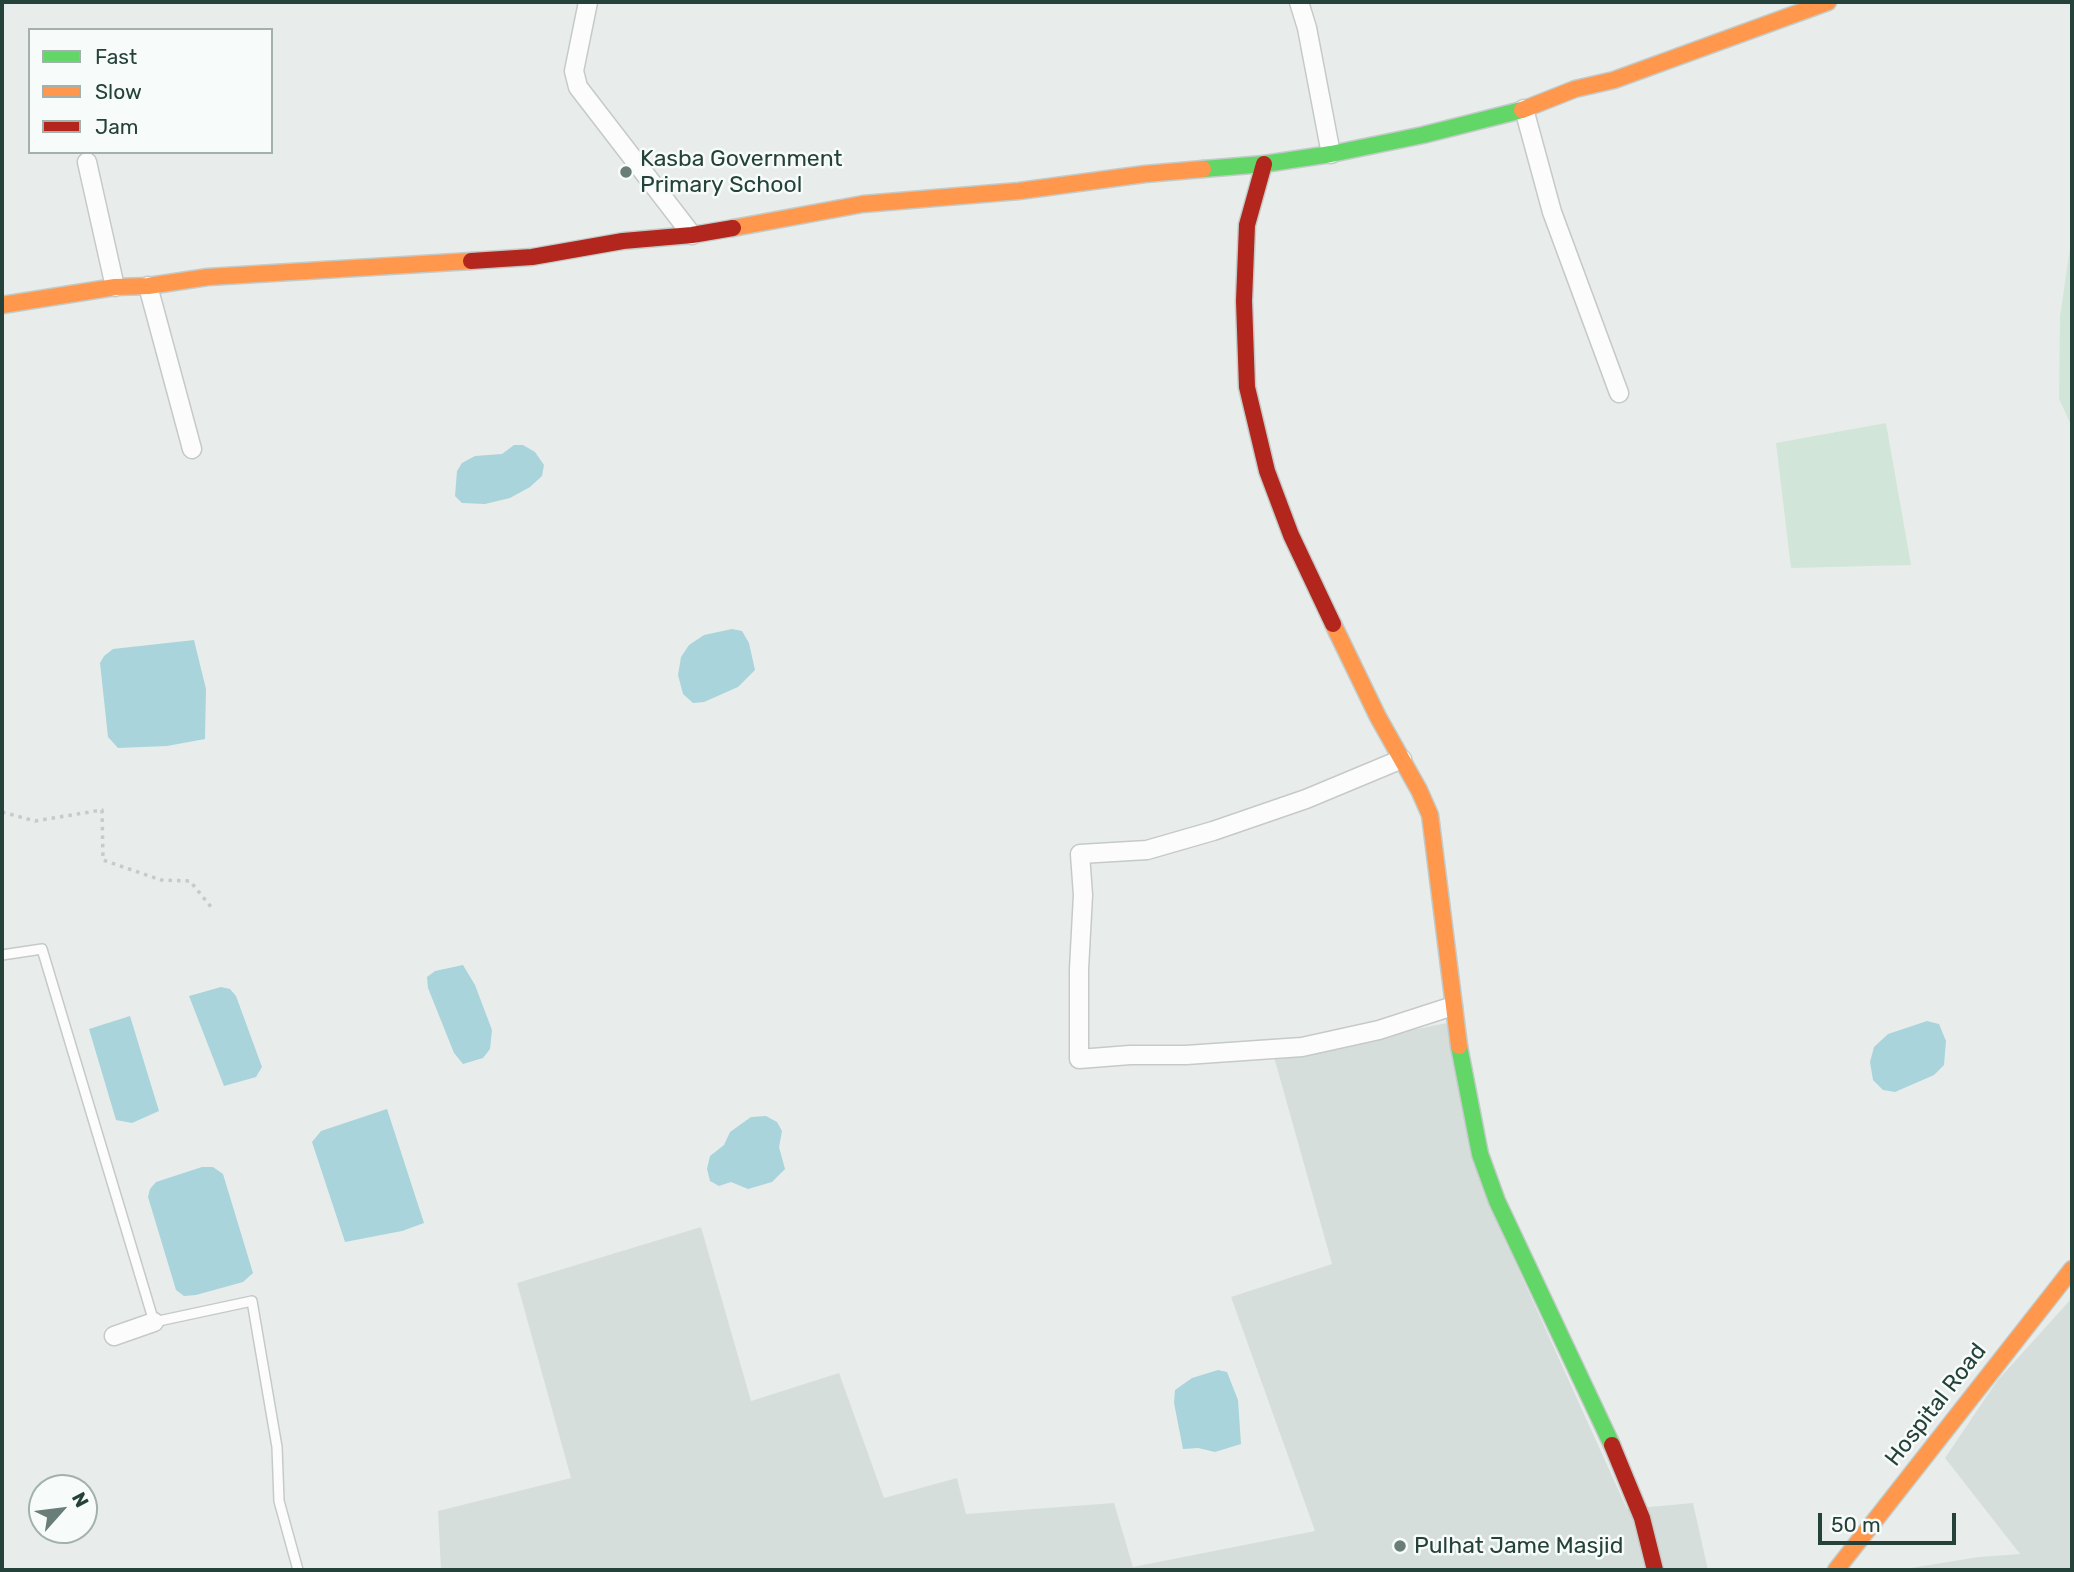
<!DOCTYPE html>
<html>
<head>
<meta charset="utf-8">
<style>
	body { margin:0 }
	#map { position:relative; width:2074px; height:1572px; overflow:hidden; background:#e8edeb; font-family:Rubik,sans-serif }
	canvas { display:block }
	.frame { position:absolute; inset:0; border:4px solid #24423a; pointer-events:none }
	.legend { position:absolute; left:28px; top:28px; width:245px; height:126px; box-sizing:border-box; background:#f7fbf9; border:2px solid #a3b1ad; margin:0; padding:9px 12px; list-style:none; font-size:21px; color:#24423a }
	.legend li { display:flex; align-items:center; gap:14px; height:35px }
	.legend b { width:35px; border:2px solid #a3b1ad }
	.north { position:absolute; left:28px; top:1474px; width:70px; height:70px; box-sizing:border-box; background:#f7fbf9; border:2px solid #a3b1ad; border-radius:50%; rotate:62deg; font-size:19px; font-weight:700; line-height:28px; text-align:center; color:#24423a }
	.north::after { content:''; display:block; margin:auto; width:24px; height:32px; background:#697e78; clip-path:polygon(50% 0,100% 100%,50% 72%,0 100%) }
	.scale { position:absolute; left:1818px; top:1513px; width:138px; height:32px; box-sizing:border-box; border:4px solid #24423a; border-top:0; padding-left:9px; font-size:21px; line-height:24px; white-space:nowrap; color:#24423a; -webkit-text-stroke:5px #f7fbf9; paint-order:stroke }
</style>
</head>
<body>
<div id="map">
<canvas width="2074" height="1572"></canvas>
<div class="frame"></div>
<ul class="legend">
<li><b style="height:9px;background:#63d668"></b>Fast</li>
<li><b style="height:9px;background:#ff974d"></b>Slow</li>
<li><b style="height:9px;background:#b3261e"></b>Jam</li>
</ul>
<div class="north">N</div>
<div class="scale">50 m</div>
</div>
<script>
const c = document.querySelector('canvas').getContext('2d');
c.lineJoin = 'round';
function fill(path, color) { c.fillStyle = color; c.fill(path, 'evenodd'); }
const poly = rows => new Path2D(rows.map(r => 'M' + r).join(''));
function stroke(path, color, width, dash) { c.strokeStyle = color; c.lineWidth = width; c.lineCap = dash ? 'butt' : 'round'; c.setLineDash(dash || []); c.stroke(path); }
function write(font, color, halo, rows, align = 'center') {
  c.font = font + ' Rubik,sans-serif'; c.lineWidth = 5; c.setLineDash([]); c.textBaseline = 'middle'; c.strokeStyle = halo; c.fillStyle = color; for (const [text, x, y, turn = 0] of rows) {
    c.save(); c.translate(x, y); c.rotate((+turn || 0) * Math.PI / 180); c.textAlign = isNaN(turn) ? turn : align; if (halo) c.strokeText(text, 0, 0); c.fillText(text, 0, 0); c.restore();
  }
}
fill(poly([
	[1447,1023,1493,1213,1627,1509,1693,1503,1708,1570,441,1570,438,1511,571,1478,517,1283,701,1227,751,1401,839,1373,884,1498,957,1478,966,1514,1114,1503,1133,1567,1315,1531,1231,1297,1332,1264,1274,1057],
	[2072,1298,2072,1570,1898,1570,1979,1557,2020,1554,1945,1458,1997,1381]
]), '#d6dedb');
fill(poly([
	[2072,234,2072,427,2059,399,2060,317],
	[1886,423,1911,565,1791,568,1776,443]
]), '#d1e6d8');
fill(poly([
	[514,445,523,445,535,452,544,465,542,476,530,487,510,498,485,504,462,503,455,496,457,471,462,463,475,456,502,454],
	[732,629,742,631,749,643,755,670,738,687,704,702,693,703,683,694,678,675,681,657,689,645,704,635],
	[194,640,206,689,205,739,167,746,118,748,108,737,100,663,104,656,113,649],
	[463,965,475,985,492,1030,490,1049,483,1058,463,1064,454,1053,428,988,427,977,435,971],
	[221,987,230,989,236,996,262,1067,256,1077,224,1086,189,996],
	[130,1016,159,1111,132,1123,116,1120,89,1029],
	[1927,1021,1939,1024,1946,1041,1944,1065,1934,1075,1895,1092,1883,1090,1873,1080,1870,1062,1874,1047,1888,1034],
	[387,1109,424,1223,402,1231,345,1242,312,1142,321,1131],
	[766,1116,777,1122,782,1131,779,1147,785,1169,772,1182,748,1189,731,1182,719,1186,710,1181,707,1169,710,1156,724,1145,730,1132,751,1117],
	[202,1167,213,1167,223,1174,253,1273,243,1282,196,1295,184,1296,176,1290,148,1197,150,1189,156,1182],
	[1218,1370,1227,1372,1238,1400,1241,1444,1215,1452,1198,1448,1183,1449,1174,1403,1175,1390,1192,1378]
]), '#a9d4db');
const lane = poly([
	[2,955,42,949,154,1322,252,1301,277,1447,279,1501,298,1570]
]);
const street = poly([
	[588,2,574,71,578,87,692,235],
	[1299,2,1307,28,1331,154],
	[1524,109,1552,212,1619,393],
	[87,162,115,287],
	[148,286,192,449],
	[1402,759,1306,799,1213,831,1147,850,1080,854,1083,895,1079,969,1079,1059,1130,1055,1186,1055,1302,1047,1379,1030,1453,1006],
	[114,1336,154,1322]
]);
const fast = poly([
	[1203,169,1264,164,1331,154,1423,135,1522,110],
	[1459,1046,1480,1154,1497,1201,1612,1445]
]);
const slow = poly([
	[1522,110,1575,89,1614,80,1828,2],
	[733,228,863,204,1019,191,1145,174,1203,169],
	[2,305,115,287,148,286,208,277,471,261],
	[1333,624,1378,717,1419,790,1430,815,1459,1046],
	[1836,1570,2072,1269]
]);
const jam = poly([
	[1264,164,1247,225,1244,301,1247,387,1267,471,1291,535,1333,624],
	[471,261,532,257,623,241,692,235,733,228],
	[1612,1445,1642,1518,1655,1570]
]);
stroke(lane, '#c5cac8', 12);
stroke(street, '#c5cac8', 21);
stroke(fast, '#c3cbc8', 19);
stroke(slow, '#c3cbc8', 19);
stroke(jam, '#c3cbc8', 19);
stroke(poly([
	[2,812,35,821,102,810,103,860,161,880,190,881,211,907]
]), '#c3ccca', 3.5, [3.5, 5]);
stroke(lane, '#fcfcfc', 9);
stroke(street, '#fcfcfc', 18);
stroke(fast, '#63d668', 16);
stroke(slow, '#ff974d', 16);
stroke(jam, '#b3261e', 16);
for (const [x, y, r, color] of [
	[626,172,7,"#697e78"],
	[1400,1546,7,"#697e78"]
]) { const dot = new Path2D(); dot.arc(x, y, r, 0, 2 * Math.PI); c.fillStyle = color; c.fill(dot); stroke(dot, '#f7fbf9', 2.5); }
write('23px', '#24423a', '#f7fbf9', [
	["Kasba Government",640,159],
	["Primary School",640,185],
	["Pulhat Jame Masjid",1414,1546]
], 'left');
write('23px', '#24423a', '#f7fbf9', [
	["Hospital Road",1936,1405,-52]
]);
</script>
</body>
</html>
